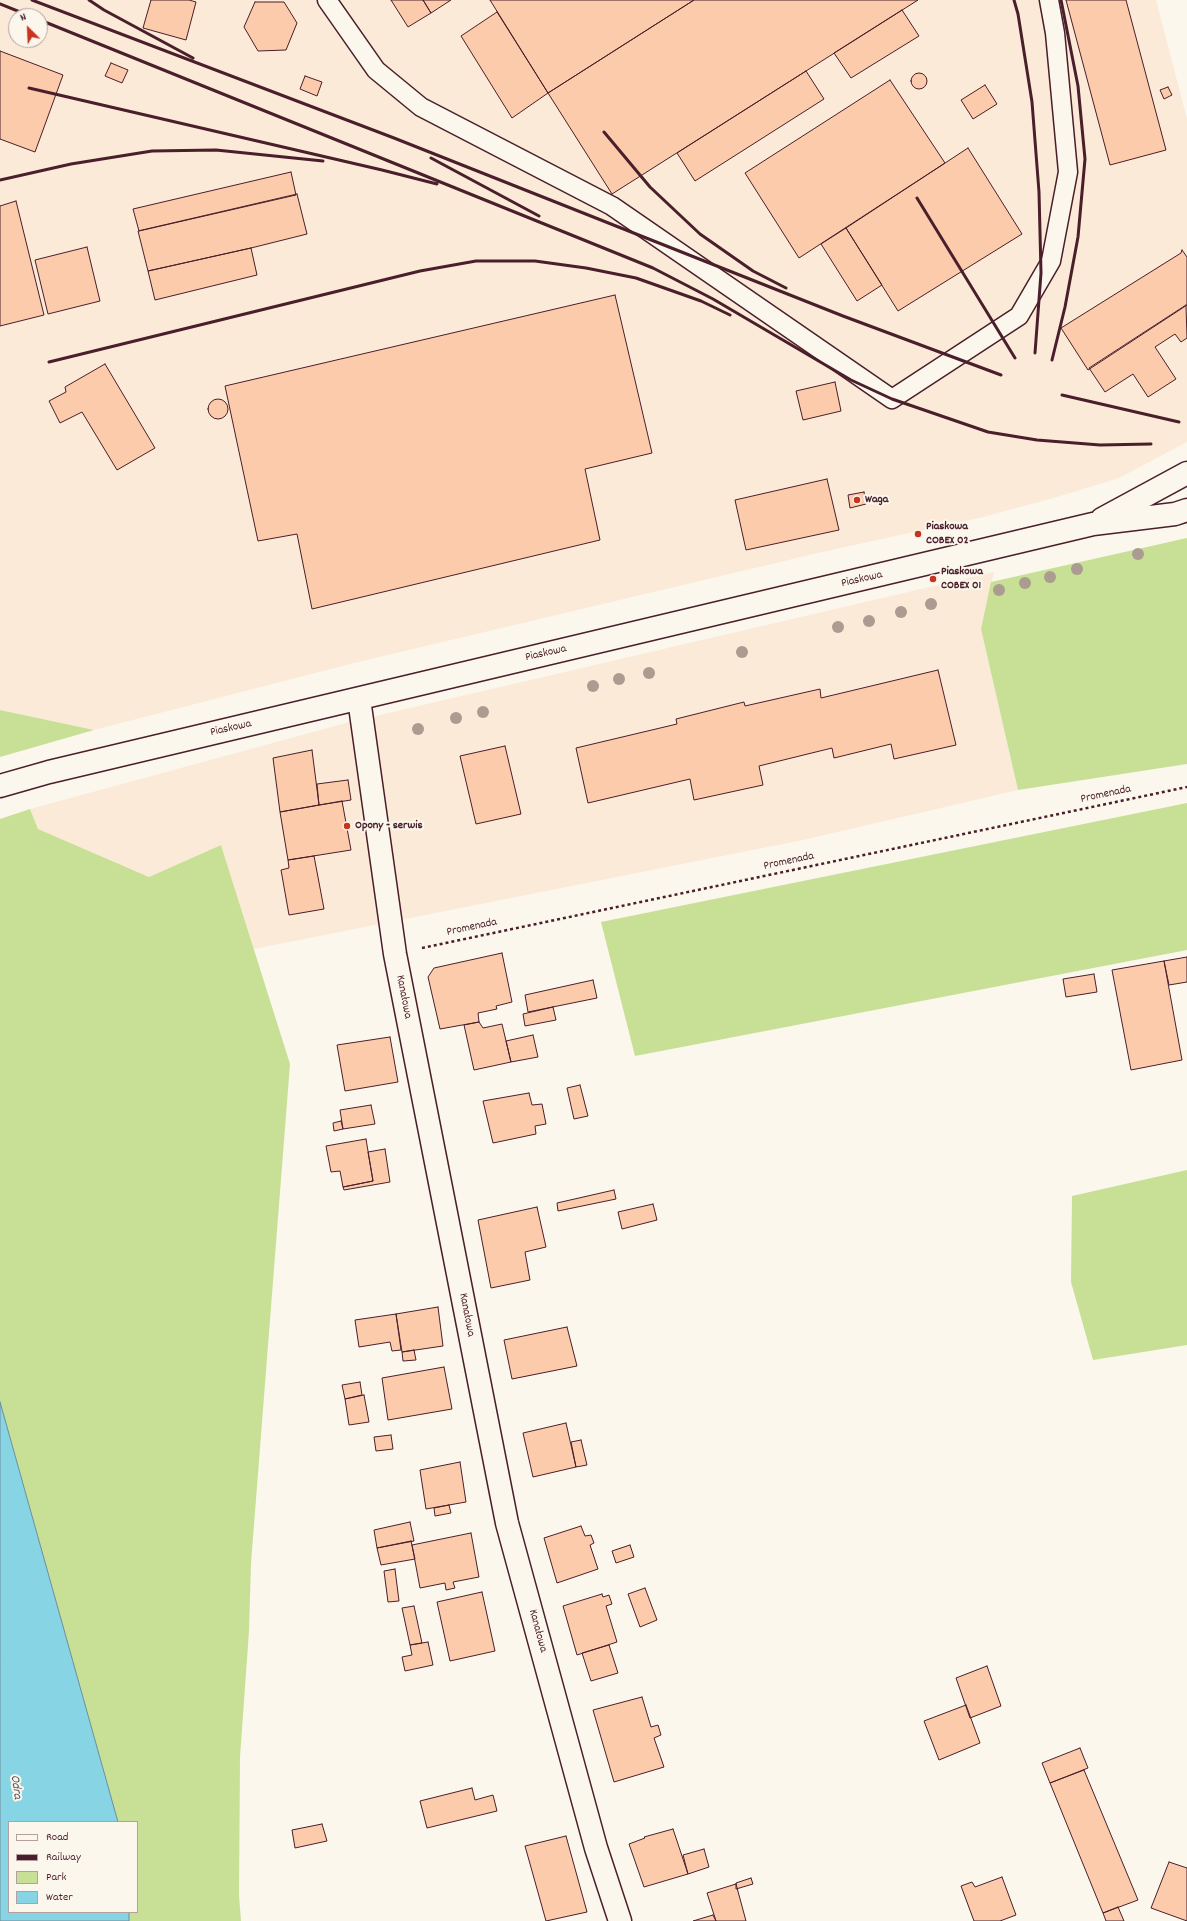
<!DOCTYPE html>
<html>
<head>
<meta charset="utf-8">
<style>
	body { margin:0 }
	#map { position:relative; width:1187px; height:1921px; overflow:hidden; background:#fbf7ec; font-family:Dekko,sans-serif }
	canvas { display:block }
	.legend { position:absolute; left:8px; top:1821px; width:130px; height:92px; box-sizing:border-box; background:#fbf7ec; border:1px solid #b4a19f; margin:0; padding:5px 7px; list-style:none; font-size:12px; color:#4a1f2b }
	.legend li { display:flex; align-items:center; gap:8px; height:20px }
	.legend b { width:20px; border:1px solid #b4a19f }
	.north { position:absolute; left:8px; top:8px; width:40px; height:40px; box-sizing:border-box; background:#fbf7ec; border:1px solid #b4a19f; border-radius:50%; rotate:336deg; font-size:11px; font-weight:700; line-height:16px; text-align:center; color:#4a1f2b }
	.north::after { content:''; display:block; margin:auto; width:14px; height:18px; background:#c8321e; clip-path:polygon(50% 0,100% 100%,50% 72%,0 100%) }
</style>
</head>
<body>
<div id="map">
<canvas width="1187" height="1921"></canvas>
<ul class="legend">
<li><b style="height:5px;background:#fbf7ec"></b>Road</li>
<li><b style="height:5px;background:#4a1f2b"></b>Railway</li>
<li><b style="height:11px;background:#c7e096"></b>Park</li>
<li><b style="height:11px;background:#86d4e4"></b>Water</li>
</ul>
<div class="north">N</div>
</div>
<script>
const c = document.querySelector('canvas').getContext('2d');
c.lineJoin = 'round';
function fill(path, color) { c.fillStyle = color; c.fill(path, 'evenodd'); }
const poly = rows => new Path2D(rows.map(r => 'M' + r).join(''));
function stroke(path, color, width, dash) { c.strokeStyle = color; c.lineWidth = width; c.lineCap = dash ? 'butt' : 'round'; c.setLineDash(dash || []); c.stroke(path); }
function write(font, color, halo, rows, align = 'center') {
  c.font = font + ' Dekko,sans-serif'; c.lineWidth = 4; c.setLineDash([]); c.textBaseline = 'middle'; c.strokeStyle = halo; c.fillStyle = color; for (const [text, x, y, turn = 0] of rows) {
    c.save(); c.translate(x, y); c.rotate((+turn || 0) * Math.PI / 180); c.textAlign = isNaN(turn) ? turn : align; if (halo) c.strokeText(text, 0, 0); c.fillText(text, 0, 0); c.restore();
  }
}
fill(poly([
	[0,0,1156,0,1187,119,1187,442,1119,478,1057,497,983,517,822,552,354,663,94,730,0,710],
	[16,16,40,16,40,40,16,40],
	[994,572,981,629,1018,790,803,840,254,949,221,845,149,877,38,829,30,809,350,722]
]), '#fbead8');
fill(poly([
	[1187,538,1187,764,1018,790,981,629,991,582],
	[0,710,94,730,0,757],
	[1187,803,1187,950,635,1056,601,922],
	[30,809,38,829,149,877,221,845,290,1064,251,1563,249,1631,240,1757,239,1895,241,1921,129,1921,129,1912,137,1912,137,1822,118,1822,0,1402,0,819],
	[1187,1170,1187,1345,1093,1360,1071,1282,1072,1196]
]), '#c7e096');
const water = poly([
	[0,1402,118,1822,9,1822,9,1912,129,1912,129,1921,0,1921,0,1402]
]);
fill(water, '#86d4e4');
stroke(water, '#6e8c9a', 1);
const building = poly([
	[151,0,189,0,196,2,186,40,143,28,151,0],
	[391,0,423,0,431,13,408,27,391,0],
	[423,0,451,0,431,13,423,0],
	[490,0,694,0,548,93,490,0],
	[694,0,918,0,612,194,548,93,694,0],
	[1066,0,1126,0,1166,150,1110,165,1066,0],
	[255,2,284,2,297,23,286,50,258,51,244,27,255,2],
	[902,10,919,36,851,78,834,53,902,10],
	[497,12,548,93,512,118,461,36,497,12],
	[0,51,63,75,35,152,0,139,0,51],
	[111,63,128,70,122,83,105,76,111,63],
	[806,71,824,99,695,181,677,153,806,71],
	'911 81a8 8 0 1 1 16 0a8 8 0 1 1-16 0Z',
	[305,76,322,82,317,96,300,89,305,76],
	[890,80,945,163,799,258,745,173,890,80],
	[985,85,997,104,973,119,961,100,985,85],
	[1168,87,1172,95,1164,99,1160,90,1168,87],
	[968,148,1022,234,898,311,846,228,968,148],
	[291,172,296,195,139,231,133,209,291,172],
	[297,194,307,234,251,248,148,271,138,231,297,194],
	[16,201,44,315,0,326,0,206,16,201],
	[846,228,882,285,857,301,821,244,846,228],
	[87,247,100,301,48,314,35,260,87,247],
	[251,248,257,275,155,300,148,271,251,248],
	[1182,250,1187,257,1187,305,1088,370,1061,328,1181,253,1182,250],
	[615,295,652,453,585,469,600,540,312,609,297,534,258,541,225,386,615,295],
	[1186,305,1187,338,1181,342,1175,334,1155,347,1176,379,1148,397,1133,374,1105,392,1089,368,1186,305],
	[105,364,155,448,117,470,82,412,60,423,49,401,66,392,65,387,105,364],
	[835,382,841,411,803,420,796,391,835,382],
	'208 409a10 10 0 1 1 20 0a10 10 0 1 1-20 0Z',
	[827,479,839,530,746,550,735,500,827,479],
	[864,492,866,504,850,508,848,495,864,492],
	[938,670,956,745,894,759,891,744,834,758,832,748,759,766,763,785,694,800,690,779,588,803,576,748,677,724,676,719,744,702,745,706,820,689,821,698,938,670],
	[505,746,521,814,476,824,460,756,505,746],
	[312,750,319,805,280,812,273,758,312,750],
	[348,780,351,800,319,805,317,784,348,780],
	[342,801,351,850,288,860,280,812,342,801],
	[314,856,324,909,289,915,281,870,289,868,288,860,314,856],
	[502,953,512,1002,496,1006,497,1009,478,1013,479,1022,440,1029,428,977,434,968,502,953],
	[1187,957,1187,982,1169,985,1164,961,1187,957],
	[1164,961,1182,1060,1131,1070,1112,970,1164,961],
	[1094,974,1097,992,1066,997,1063,979,1094,974],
	[593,980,597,998,528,1012,525,995,593,980],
	[553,1007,556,1020,525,1026,523,1014,553,1007],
	[479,1022,483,1028,502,1024,511,1062,474,1070,464,1025,479,1022],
	[533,1035,538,1057,511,1062,506,1041,533,1035],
	[390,1037,398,1082,345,1091,337,1045,390,1037],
	[580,1085,588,1116,574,1119,567,1088,580,1085],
	[529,1093,532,1105,542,1104,546,1124,535,1126,536,1134,493,1143,483,1101,529,1093],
	[371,1105,375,1124,343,1129,340,1110,371,1105],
	[341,1121,343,1129,334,1131,333,1123,341,1121],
	[366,1139,373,1181,343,1187,340,1171,331,1172,326,1146,366,1139],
	[385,1149,390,1182,344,1190,343,1187,373,1181,368,1152,385,1149],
	[614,1190,616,1199,558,1211,557,1203,614,1190],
	[653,1204,657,1220,622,1229,618,1212,653,1204],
	[537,1207,546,1247,525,1252,530,1280,491,1288,478,1220,537,1207],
	[438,1307,443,1346,402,1352,396,1314,438,1307],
	[396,1314,401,1350,392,1351,390,1342,359,1347,355,1320,396,1314],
	[567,1327,577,1366,512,1379,504,1340,567,1327],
	[414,1350,416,1360,403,1361,402,1352,414,1350],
	[444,1367,452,1409,388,1420,382,1378,444,1367],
	[360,1382,362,1395,345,1399,342,1385,360,1382],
	[364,1395,369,1422,349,1425,345,1399,364,1395],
	[566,1423,576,1467,533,1477,523,1433,566,1423],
	[391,1435,393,1449,376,1451,374,1437,391,1435],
	[581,1440,587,1465,576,1467,571,1442,581,1440],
	[460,1462,466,1502,426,1509,420,1470,460,1462],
	[449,1505,451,1513,435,1516,434,1508,449,1505],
	[410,1522,414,1541,377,1548,374,1530,410,1522],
	[581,1526,585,1536,591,1535,594,1543,590,1545,598,1569,557,1583,544,1538,581,1526],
	[471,1533,479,1577,453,1582,455,1588,446,1590,445,1583,420,1588,412,1545,471,1533],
	[411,1541,415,1559,381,1565,377,1548,411,1541],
	[630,1545,634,1557,616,1563,612,1551,630,1545],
	[395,1569,399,1601,388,1602,384,1571,395,1569],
	[645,1588,657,1620,640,1627,628,1594,645,1588],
	[482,1592,495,1651,450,1661,437,1602,482,1592],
	[602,1594,603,1597,609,1595,612,1604,606,1606,617,1642,577,1655,563,1606,602,1594],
	[414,1606,422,1643,410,1645,402,1608,414,1606],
	[428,1642,433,1665,405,1671,402,1657,412,1655,410,1645,428,1642],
	[609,1645,618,1673,591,1681,582,1653,609,1645],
	[987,1666,1001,1706,970,1718,956,1678,987,1666],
	[642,1697,651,1727,658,1725,661,1735,654,1738,664,1767,614,1782,593,1710,642,1697],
	[966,1705,980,1743,939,1760,924,1721,966,1705],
	[1080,1748,1088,1768,1050,1783,1042,1763,1080,1748],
	[1084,1770,1138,1900,1103,1913,1050,1783,1084,1770],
	[472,1788,475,1800,493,1795,497,1811,427,1828,420,1801,472,1788],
	[322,1824,327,1841,295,1848,292,1830,322,1824],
	[673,1829,688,1874,644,1887,629,1844,645,1838,644,1837,673,1829],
	[566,1836,587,1912,546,1921,525,1846,566,1836],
	[704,1849,709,1867,688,1874,683,1855,704,1849],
	[1169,1862,1187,1868,1187,1921,1151,1908,1169,1862],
	[1002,1877,1016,1915,1000,1921,974,1921,961,1886,972,1882,975,1887,1002,1877],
	[751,1878,753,1884,736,1889,736,1883,751,1878],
	[736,1884,746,1921,716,1921,707,1893,736,1884],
	[1118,1907,1124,1921,1106,1921,1103,1913,1118,1907],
	[713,1915,716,1921,693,1921,713,1915]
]);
fill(building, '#fccbab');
stroke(building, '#4a1f2b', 1);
const service = poly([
	[327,0,376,70,421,107,612,206,892,399,1019,316,1051,261,1068,172,1055,33,1049,0]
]);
const minor = poly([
	[359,699,395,954,507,1523,596,1848,620,1921]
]);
const secondary = poly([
	[1102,519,1187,473],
	[0,786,49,772,1093,524,1175,514,1187,510]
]);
stroke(service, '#4a1f2b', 21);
stroke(minor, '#4a1f2b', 25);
stroke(secondary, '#4a1f2b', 25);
stroke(poly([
	[422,948,1187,787]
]), '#4a1f2b', 2.5, [3, 3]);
stroke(service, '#fbf7ec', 18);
stroke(minor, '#fbf7ec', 22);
stroke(secondary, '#fbf7ec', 22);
stroke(poly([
	[32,0,394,138,843,316,1001,375],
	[89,0,104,10,193,58],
	[1014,0,1018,14,1032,102,1039,192,1041,273,1035,353],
	[0,4,30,16],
	[40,20,653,268,713,299,851,380,892,399,988,432,1037,440,1100,445,1151,444],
	[29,88,382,170,437,184],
	[604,132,650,187,700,234,753,271,786,288],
	[431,158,539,216],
	[0,180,71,164,152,151,216,150,323,161],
	[917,198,1015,358],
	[1052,360,1065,307,1078,237,1085,159,1078,86,1061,0],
	[49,362,420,271,476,261,535,261,586,268,636,278,701,301,730,315],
	[1062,395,1179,422]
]), '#4a1f2b', 3);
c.fillStyle = '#ab9b91';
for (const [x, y] of [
	[1138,554],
	[1077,569],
	[1050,577],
	[1025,583],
	[999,590],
	[931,604],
	[901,612],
	[869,621],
	[838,627],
	[742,652],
	[649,673],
	[619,679],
	[593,686],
	[483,712],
	[456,718],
	[418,729]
]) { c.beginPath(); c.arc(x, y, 6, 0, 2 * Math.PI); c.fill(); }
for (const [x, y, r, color] of [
	[857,500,4,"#c8321e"],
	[918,534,4,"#c8321e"],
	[933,579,4,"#c8321e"],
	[347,826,4,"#c8321e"]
]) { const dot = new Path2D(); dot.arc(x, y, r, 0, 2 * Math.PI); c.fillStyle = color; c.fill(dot); stroke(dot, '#fbf7ec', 1.5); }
write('bold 12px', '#4a1f2b', '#fbf7ec', [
	["Waga",865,500],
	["Piaskowa",926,527],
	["COBEX 02",926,541],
	["Piaskowa",941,572],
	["COBEX 01",941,586],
	["Opony - serwis",355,826]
], 'left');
write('12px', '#4a1f2b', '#fbf7ec', [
	["Piaskowa",862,580,-13],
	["Piaskowa",546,654,-13],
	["Piaskowa",231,729,-13],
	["Promenada",1106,795,-12],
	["Promenada",789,862,-12],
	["Promenada",472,928,-12],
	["Kanałowa",403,997,79],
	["Kanałowa",466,1315,79],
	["Kanałowa",537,1631,75]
]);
write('italic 13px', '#5c5562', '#fbf7ec', [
	["Odra",15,1787,82]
]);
</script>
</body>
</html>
